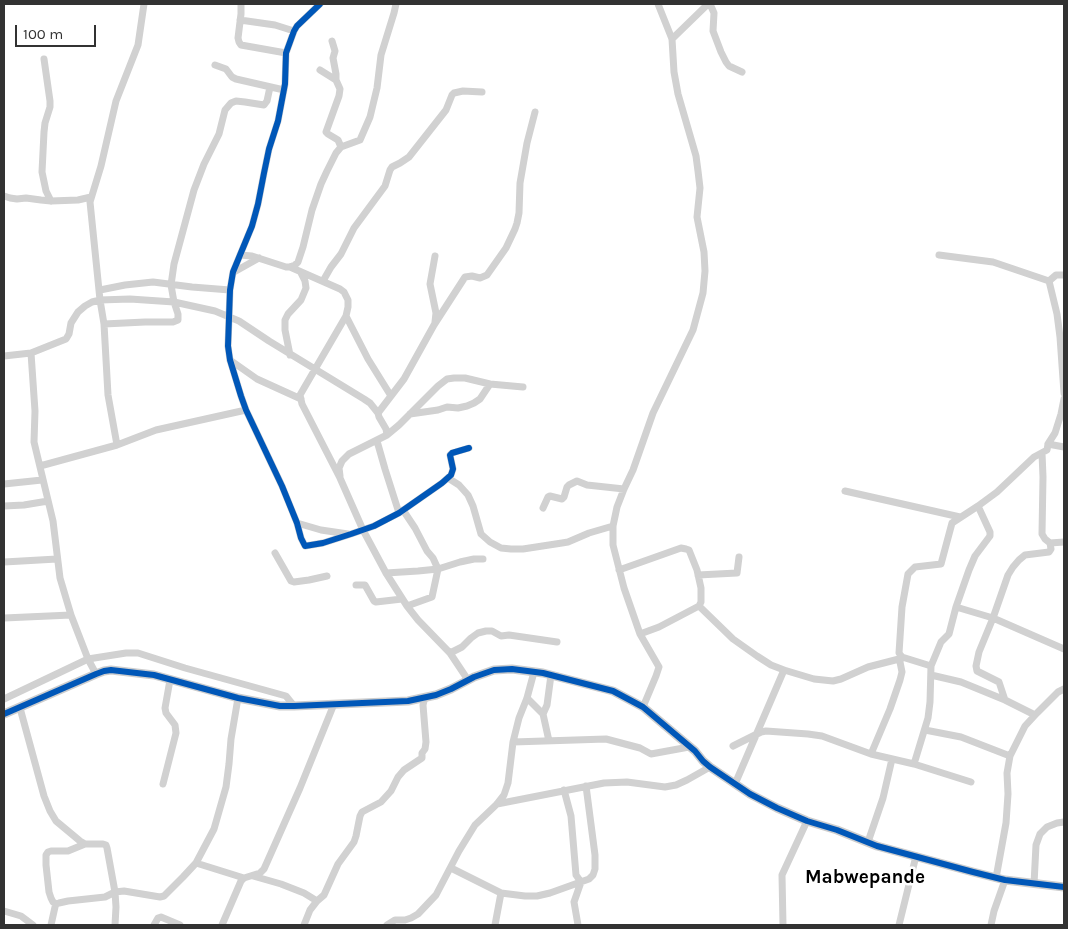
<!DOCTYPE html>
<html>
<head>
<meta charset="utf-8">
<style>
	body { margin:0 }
	#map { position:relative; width:1068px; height:929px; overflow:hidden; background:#fff; font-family:Karla,sans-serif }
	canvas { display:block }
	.frame { position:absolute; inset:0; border:5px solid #323232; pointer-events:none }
	.scale { position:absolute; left:15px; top:25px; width:81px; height:22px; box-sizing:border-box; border:2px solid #323232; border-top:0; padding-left:6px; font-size:15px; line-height:18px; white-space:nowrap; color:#323232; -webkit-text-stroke:4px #fff; paint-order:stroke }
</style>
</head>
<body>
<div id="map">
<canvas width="1068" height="929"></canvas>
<div class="frame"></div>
<div class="scale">100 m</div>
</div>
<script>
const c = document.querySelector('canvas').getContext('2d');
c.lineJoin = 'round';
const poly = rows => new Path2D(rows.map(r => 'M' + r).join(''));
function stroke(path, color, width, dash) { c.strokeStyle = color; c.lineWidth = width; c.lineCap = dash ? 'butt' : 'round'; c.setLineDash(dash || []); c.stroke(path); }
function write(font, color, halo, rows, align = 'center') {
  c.font = font + ' Karla,sans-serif'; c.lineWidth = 5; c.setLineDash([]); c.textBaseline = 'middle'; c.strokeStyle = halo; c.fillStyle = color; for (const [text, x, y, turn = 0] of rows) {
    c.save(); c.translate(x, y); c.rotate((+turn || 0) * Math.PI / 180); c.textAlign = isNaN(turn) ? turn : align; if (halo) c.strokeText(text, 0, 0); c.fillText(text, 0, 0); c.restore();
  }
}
stroke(poly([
	[241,4,241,14,238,38,239,42,241,45,286,53],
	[320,4,297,26,294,31,286,53,285,84,278,121,269,149,264,173,258,204,252,226,233,272,230,290,228,346,230,360,241,396,246,410,282,486,297,523,301,538,305,546,323,543,351,534,374,526,399,513,442,483,451,475,453,469,450,455,452,453,469,448],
	[710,4,714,13,713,31,721,52,726,62,729,66,742,72],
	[240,20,275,25,294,31],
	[672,39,708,4],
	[332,41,335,51,333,58,336,74,336,80],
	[44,59,50,101,50,107,45,123,44,132,42,172,46,191,51,201],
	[215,65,226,69,232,77,236,79,284,90],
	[320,70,336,80,340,89,339,96,326,132,328,134,338,140,341,147],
	[4,196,10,198,17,199,26,198,41,200,51,201,78,200,91,197],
	[240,255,252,256,286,267,290,267,295,265,298,262,303,247,312,210,321,184,327,171,336,153,341,147,360,140,370,117,377,88,381,55,394,13,396,4],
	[939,255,993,262,1049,281,1056,275,1064,275],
	[290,267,340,289,344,292,348,300,348,307,346,316,300,395,302,404,340,478,363,530,386,573,407,606,418,620,450,653,468,680],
	[234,272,259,258],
	[323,281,331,267,341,254,354,228,385,186,390,170,392,167,400,163,409,157,446,110,452,95,454,93,463,91,482,92],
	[1049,281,1057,314,1060,337,1064,393],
	[100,290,125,285,153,282,192,287,230,290],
	[346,316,368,359,391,396],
	[435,322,436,313,430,284,435,256],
	[104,324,145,322,173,322,178,320,178,314,174,302,171,285,174,264,194,190,204,164,219,134,225,110,231,103,236,101,245,102,264,105,267,101,270,87],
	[31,353,35,411,34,442,53,521,60,578,71,615,88,659,96,674],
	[290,355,285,330,285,320,288,314,301,300,306,288,305,281,301,273],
	[4,356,31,353,66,339,69,334,71,323,78,312,85,306,92,302,100,300,130,299,174,302,215,311,239,321,269,341,364,399,370,403,378,413],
	[230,360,257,379,301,399],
	[410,414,438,410,447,407,458,408,467,406,474,403,480,399,490,384],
	[387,435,399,425,438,386,447,379,454,378,465,378,490,384,523,387],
	[377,441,385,469,399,513],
	[1048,444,1055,433,1061,414,1064,399],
	[117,445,108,395,104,324,100,300,90,202,101,166,116,101,138,45,144,4],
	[1042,453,1043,477,1042,534,1045,539,1050,543,1064,542],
	[40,466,117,445,156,430,246,410],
	[340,476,339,468,342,461,349,454,387,435,386,429,379,417,378,413,404,379,434,325,465,277,472,276,480,278,487,275,506,248,515,229,517,223,519,213,520,183,527,143,535,112],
	[448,478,459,485,468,495,473,506,481,534,490,542,501,548,511,549,523,549,562,543,568,542,589,533,613,526],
	[4,484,42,480],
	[845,491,960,517],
	[4,506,24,505,48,501],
	[543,508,548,497,550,496,562,499,564,497,567,487,569,485,577,481,587,485,624,489],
	[403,510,415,528,427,551,433,558,438,569,432,597,407,606],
	[297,523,321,530,348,534],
	[275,553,291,581,294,582,309,580,327,576],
	[4,562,57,559],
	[619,570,681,548,686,549,689,550,697,570,701,588,701,602,699,606,659,627,640,634],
	[386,573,418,571,438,569,460,562,474,559,483,559],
	[698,575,737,573,739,557],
	[356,585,365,585,374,601,376,602,402,599],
	[699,606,733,639,757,656,771,665,784,670,814,679,833,681,841,679,868,667,899,659],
	[956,607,993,618,1064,649],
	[4,618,71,615],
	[450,653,462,647,471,638,478,633,486,631,492,631,501,636,509,635,557,642],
	[931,666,902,657,899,653,902,607,908,574,915,567,941,564,952,523,978,506,997,492,1034,457,1047,450,1048,444,1064,447],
	[931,675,961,682,1005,700,1035,715],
	[527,698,543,714],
	[4,699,88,659,126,653,138,653,185,668,286,696,294,706],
	[1005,700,999,682,977,671,976,666,979,652,993,618,1008,575,1013,567,1019,560,1025,555,1049,552,1051,549,1050,543],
	[643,707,656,676,659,667,640,634,624,588,613,545,613,526,617,507,624,489,633,470,653,413,693,330,703,293,705,271,704,252,697,217,700,188,698,171,696,156,678,94,674,72,672,39,658,4],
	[20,708,44,796,50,811,56,821,80,841,85,844,103,844,106,845,107,848,115,892,116,907,115,925],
	[925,730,961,737,1010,756],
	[549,741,543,714,547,705,551,675],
	[513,742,606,739,640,748,651,754,689,747],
	[733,746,761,732,766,731,808,734,822,736,871,754,914,764,971,782],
	[871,754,890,709,900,680,902,672,900,662,901,656],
	[914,764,928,718,930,702,931,666,941,642,949,634,956,607,969,570,975,556,990,536,990,532,978,506],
	[163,784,176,733,175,725,166,713,165,708,170,680],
	[735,784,784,670],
	[564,790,571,816,576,875,581,882,574,902,578,925],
	[497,804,604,783,627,782,665,787,676,785,687,780,710,767],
	[868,842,883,798,892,759],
	[196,863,244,878],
	[451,868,501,893,525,896,537,896,550,893,589,879,593,875,595,869,595,855,586,786],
	[253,876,281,884,304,893,317,901],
	[996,878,1006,823,1008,794,1007,773,1010,756,1025,726,1037,713,1058,692,1064,689],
	[1034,884,1036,845,1040,834,1047,827,1057,823,1064,822],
	[56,904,53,902,51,898,49,892,46,865,46,855,48,852,51,851,68,851,85,844],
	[4,911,21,916,33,925],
	[51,925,55,907,56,904,59,903,68,901,105,897,115,892,124,891,160,897,164,896,183,877,196,863,214,829,226,787,229,764,231,739,238,698],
	[154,925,158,918,161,917,180,925],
	[222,925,241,881,244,878,260,873,264,869,300,788,334,704],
	[304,925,310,910,317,901,324,895,338,864,354,842,356,836,360,816,362,812,381,802,391,791,398,777,404,770,422,758,422,753,425,749,426,742,423,705,425,697],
	[387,925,395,920,405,920,411,918,418,914,436,895,459,851,475,825,497,804,504,795,508,783,513,742,519,718,527,698,534,672],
	[495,925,501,893],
	[783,925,782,875,807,821],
	[899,925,916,856],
	[991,925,994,911,1005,880]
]), '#d1d1d1', 7);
stroke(poly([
	[4,714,96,674,104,671,111,670,154,675,238,698,280,706,294,706,408,701,436,695,451,689,474,677,494,670,512,669,543,673,613,691,643,707,695,751,703,761,710,767,750,794,777,808,807,821,837,830,877,846,973,872,1005,880,1064,887]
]), '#cdcdcd', 9);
stroke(poly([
	[320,4,297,26,294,31,286,53,285,84,278,121,269,149,264,173,258,204,252,226,233,272,230,290,228,346,230,360,241,396,246,410,282,486,297,523,301,538,305,546,323,543,351,534,374,526,399,513,442,483,451,475,453,469,450,455,452,453,469,448],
	[4,714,96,674,104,671,111,670,154,675,238,698,280,706,294,706,408,701,436,695,451,689,474,677,494,670,512,669,543,673,613,691,643,707,695,751,703,761,710,767,750,794,777,808,807,821,837,830,877,846,973,872,1005,880,1064,887]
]), '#0057b8', 6);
write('bold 19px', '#000', '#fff', [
	["Mabwepande",865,878]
]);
</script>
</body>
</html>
